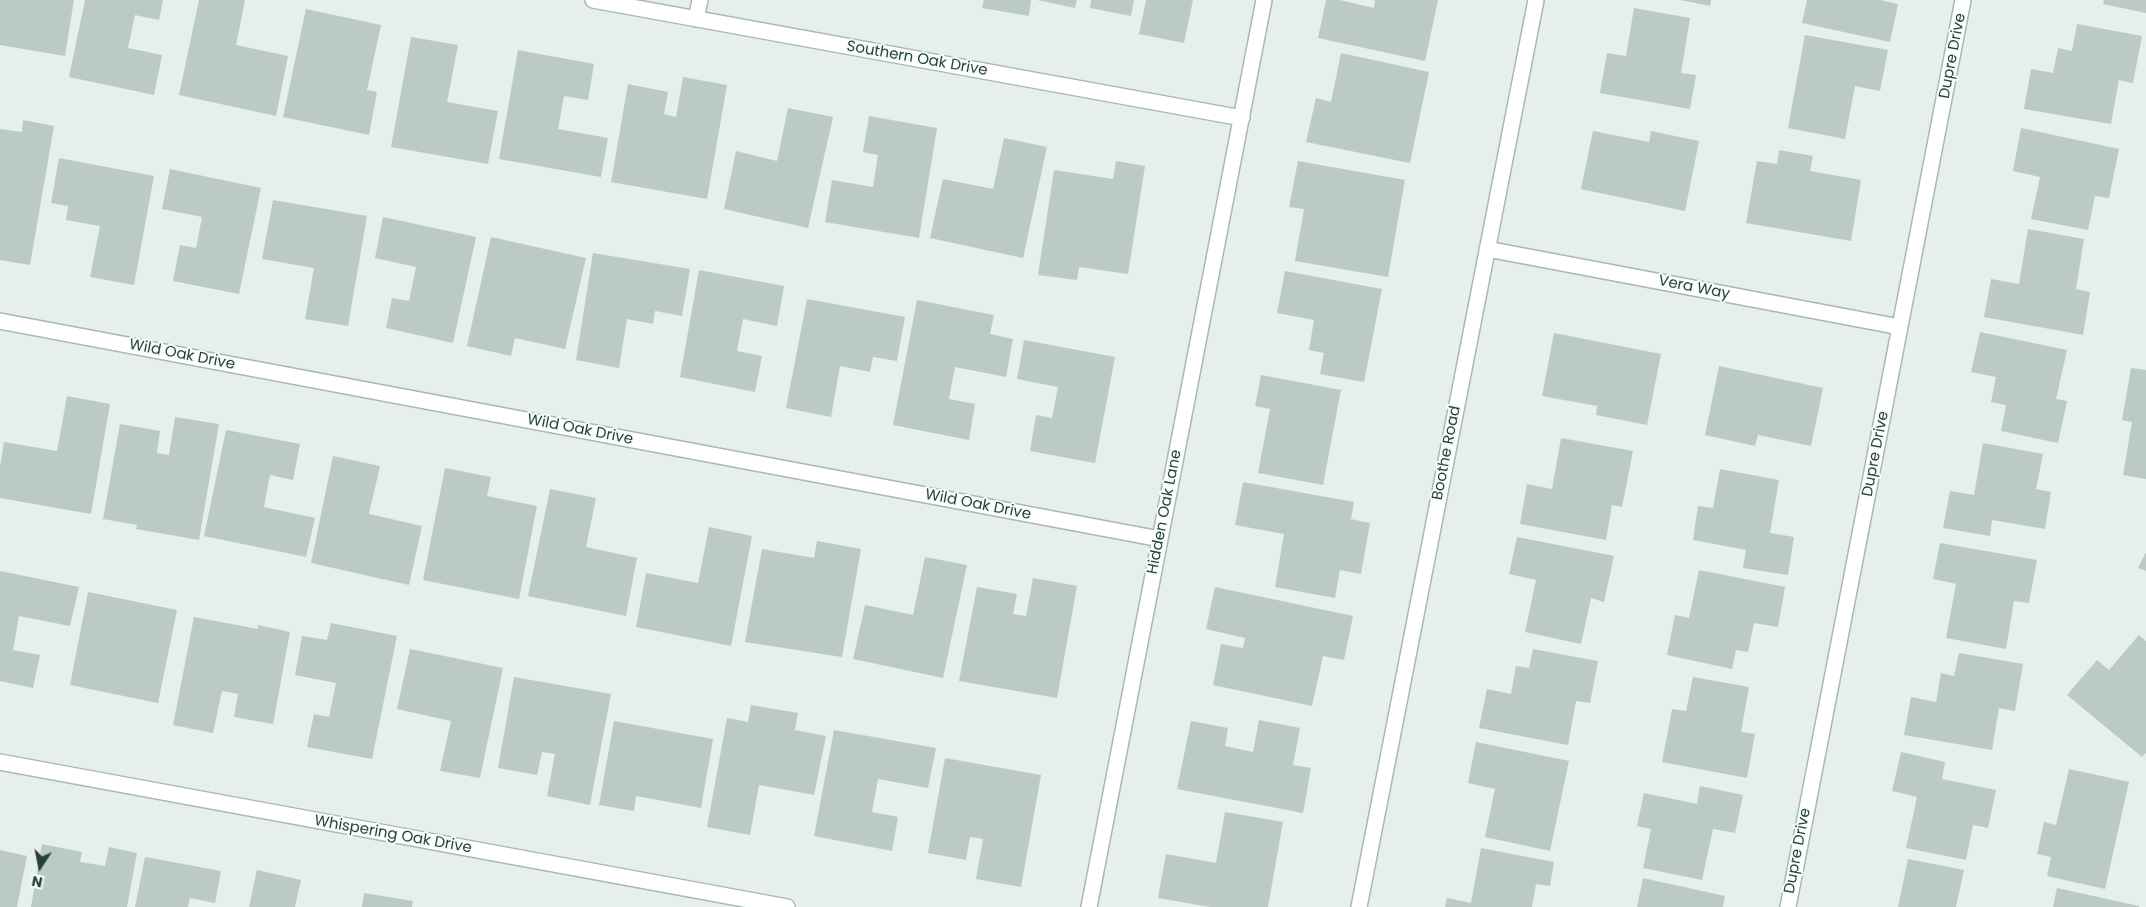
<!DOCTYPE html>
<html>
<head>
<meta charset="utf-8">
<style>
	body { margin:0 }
	#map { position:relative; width:2146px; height:907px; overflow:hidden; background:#e6efeb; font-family:Poppins,sans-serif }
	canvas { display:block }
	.north { position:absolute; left:15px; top:842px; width:50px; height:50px; -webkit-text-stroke:4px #f7fbf9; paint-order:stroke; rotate:191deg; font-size:14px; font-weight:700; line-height:20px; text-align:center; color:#24423a }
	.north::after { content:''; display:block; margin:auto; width:18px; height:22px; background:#24423a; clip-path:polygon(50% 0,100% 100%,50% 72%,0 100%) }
</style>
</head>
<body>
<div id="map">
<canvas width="2146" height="907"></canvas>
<div class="north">N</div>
</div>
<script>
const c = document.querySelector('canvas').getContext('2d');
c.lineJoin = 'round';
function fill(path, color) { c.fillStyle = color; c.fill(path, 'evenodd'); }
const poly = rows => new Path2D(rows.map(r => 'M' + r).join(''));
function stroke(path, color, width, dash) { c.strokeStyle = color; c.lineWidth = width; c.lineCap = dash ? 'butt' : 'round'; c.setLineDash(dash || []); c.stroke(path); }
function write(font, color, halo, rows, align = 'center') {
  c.font = font + ' Poppins,sans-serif'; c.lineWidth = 4; c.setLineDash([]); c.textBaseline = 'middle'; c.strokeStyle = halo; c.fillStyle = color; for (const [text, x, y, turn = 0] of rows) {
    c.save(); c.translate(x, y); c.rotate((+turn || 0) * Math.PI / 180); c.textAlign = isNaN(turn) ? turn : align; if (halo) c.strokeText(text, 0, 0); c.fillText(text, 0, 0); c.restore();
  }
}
fill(poly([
	[0,0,74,0,65,56,0,45],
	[85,0,163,0,159,20,135,15,128,48,162,55,154,95,69,77],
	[199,0,245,0,236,45,288,56,276,116,179,95],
	[984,0,1031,0,1029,16,982,8],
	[1037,0,1077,0,1075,8],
	[1091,0,1134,0,1131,16,1090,8],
	[1146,0,1193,0,1184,43,1139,34],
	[1326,0,1340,0,1374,8,1375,0,1438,0,1425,61,1318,38],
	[1680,0,1711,0,1710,6],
	[1807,0,1881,0,1898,4,1890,42,1802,23],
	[2104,0,2146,0,2146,13,2103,4],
	[1634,8,1690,18,1681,73,1696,75,1690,109,1600,93,1607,53,1626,56],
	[306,9,381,25,367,90,377,92,369,135,283,117],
	[2077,24,2142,36,2133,83,2119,80,2111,124,2024,109,2031,69,2053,73,2058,48,2072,51],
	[1805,35,1888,50,1880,91,1855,86,1845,139,1788,128],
	[411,37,458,45,447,102,498,111,488,164,391,147],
	[518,50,594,64,588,100,564,96,558,129,608,138,601,177,499,159],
	[1341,53,1429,72,1410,163,1306,142,1316,98,1331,102],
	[683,77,727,85,707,199,611,182,628,84,668,92,664,114,676,117],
	[788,108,833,117,808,228,724,209,736,151,777,161],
	[869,116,937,128,919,238,825,222,832,180,873,187,878,155,863,152],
	[23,120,54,126,30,265,0,260,0,129,22,132],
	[2021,128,2119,149,2109,198,2095,196,2088,230,2031,219,2040,177,2013,171],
	[1593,131,1649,142,1651,131,1699,141,1685,211,1581,189],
	[1004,138,1047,147,1023,258,930,238,943,179,993,189],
	[1779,150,1813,156,1810,171,1861,180,1851,241,1746,223,1757,161,1777,164],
	[59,158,154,176,134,285,90,277,100,226,66,220,68,206,51,203],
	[1116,161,1145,166,1128,274,1079,267,1077,280,1038,275,1054,170,1113,179],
	[1298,161,1405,180,1388,277,1295,261,1304,209,1289,207],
	[170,169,261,188,239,294,173,281,180,245,196,248,202,217,162,209],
	[273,200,367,216,348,326,305,319,314,268,262,259],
	[383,217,476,237,453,343,386,328,392,298,409,301,416,267,375,258],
	[2028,229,2084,239,2076,289,2090,292,2083,335,1984,317,1991,279,2019,284],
	[491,237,586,258,565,349,515,338,511,356,467,346],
	[593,253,690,269,682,316,655,311,653,324,627,319,619,368,576,360],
	[699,270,784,286,777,326,743,319,737,351,762,356,755,392,680,377],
	[1285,271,1382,289,1364,382,1320,374,1324,353,1309,350,1314,320,1277,313],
	[807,299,905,317,897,361,873,357,870,372,840,366,831,417,786,408],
	[917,300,994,315,990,334,1013,339,1006,377,955,367,949,399,975,404,969,440,893,425],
	[1980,332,2067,350,2056,399,2067,401,2058,443,2001,431,2006,405,1991,402,1996,377,1971,372],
	[1554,333,1661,354,1647,425,1596,415,1597,406,1542,396],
	[1024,340,1115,357,1095,463,1030,451,1036,415,1052,418,1058,387,1017,379],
	[1719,366,1823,388,1811,446,1758,435,1755,446,1705,435],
	[2131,368,2146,370,2146,479,2123,475,2132,422,2122,420],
	[1261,375,1341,390,1323,485,1258,473,1270,409,1255,406],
	[67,396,110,404,91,514,0,498,0,467,4,442,57,451],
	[175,417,219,424,199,540,136,529,137,525,103,519,120,424,160,431,157,453,169,455],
	[226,430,300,444,293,480,270,475,264,507,315,518,306,557,204,536],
	[1561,438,1633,451,1622,507,1612,505,1606,540,1520,524,1527,484,1552,489],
	[1983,443,2043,454,2036,489,2051,492,2045,529,1992,520,1990,536,1943,528,1950,491,1974,495],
	[333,456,380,466,369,514,422,526,409,585,311,563],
	[445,468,491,477,487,496,537,506,519,599,423,580],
	[1720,469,1779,480,1770,533,1794,537,1788,575,1743,568,1746,550,1693,540,1698,506,1713,508],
	[1243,482,1354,502,1351,519,1370,523,1361,574,1340,570,1335,598,1275,587,1284,534,1235,525],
	[550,489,596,498,586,547,637,558,626,616,528,596],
	[709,527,752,536,731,646,636,627,646,573,698,583],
	[1517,537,1614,556,1604,602,1591,598,1581,644,1525,632,1536,580,1509,574],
	[817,541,861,549,842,657,745,642,762,549,814,558],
	[1940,543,2037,560,2029,603,2014,601,2006,649,1946,638,1956,584,1933,579],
	[2146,552,2146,571,2138,568],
	[925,557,967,565,943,678,853,659,865,605,913,615],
	[1699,570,1785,587,1778,627,1754,623,1748,652,1736,650,1732,669,1667,655,1675,615,1689,618],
	[0,571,79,587,70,626,19,616,13,650,40,655,33,688,0,681],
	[1033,578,1077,586,1057,698,959,681,977,587,1017,594,1013,614,1026,616],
	[1215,587,1353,616,1344,660,1323,656,1312,706,1213,685,1221,644,1243,648,1245,638,1206,629],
	[88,592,177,610,158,703,70,685],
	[194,617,258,629,258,625,290,632,273,724,234,717,238,694,222,691,213,733,173,725],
	[331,623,397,636,372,759,307,747,314,714,329,717,336,683,295,675,302,636,327,640],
	[2139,635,2146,641,2146,753,2142,757,2067,695,2097,660,2109,670],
	[410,649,503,668,480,778,440,771,451,721,397,709],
	[1533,649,1598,661,1590,703,1576,701,1568,745,1479,728,1487,689,1511,694,1516,666,1529,668],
	[1959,653,2023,664,2015,711,1999,708,1992,750,1904,735,1911,697,1936,702,1941,673,1954,676],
	[514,677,611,694,590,805,547,796,555,754,542,752,537,775,498,768],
	[1693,677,1749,687,1741,732,1755,734,1747,778,1662,762,1672,709,1686,711],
	[751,705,798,713,795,730,826,736,814,795,759,785,750,835,707,827,727,718,748,722],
	[1259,720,1300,728,1293,765,1311,768,1303,813,1177,789,1191,721,1228,728,1225,746,1253,752],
	[614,721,713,739,701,808,636,796,634,811,599,805],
	[834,730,936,748,928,788,878,779,872,812,898,817,892,851,814,836],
	[1476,742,1569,761,1550,851,1485,837,1495,789,1468,783],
	[1901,752,1945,762,1942,779,1996,790,1988,828,1973,825,1966,860,1906,848,1917,797,1892,791],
	[945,758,1041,775,1021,887,976,879,983,839,970,837,966,860,928,853],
	[2069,769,2129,782,2105,889,2047,876,2051,857,2037,854,2044,822,2056,825],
	[1700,786,1743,795,1735,833,1713,829,1702,880,1643,868,1651,829,1637,826,1644,793,1697,804],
	[1225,812,1283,822,1268,907,1210,907,1158,898,1166,854,1216,863],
	[42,844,82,852,80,862,105,866,109,847,137,853,127,907,31,907],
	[1481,848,1554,862,1550,886,1536,884,1532,907,1445,907,1447,898,1471,903],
	[0,850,27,856,17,907,0,907],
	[145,857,221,871,215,903,190,898,188,907,135,907],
	[1908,859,1964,870,1956,907,1898,907],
	[257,870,301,880,295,907,249,907],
	[1643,878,1725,896,1723,907,1637,907],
	[2057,888,2139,906,2139,907,2053,907],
	[364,893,413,901,412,907,362,907]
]), '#bbcac4');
const minor = poly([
	[593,0,1242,118],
	[696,19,700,0],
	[1487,249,1900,327],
	[0,321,1160,539],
	[0,762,787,907],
	[1089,907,1264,0],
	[1359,907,1536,0],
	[1788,907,1963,0]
]);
stroke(minor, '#a8b8b2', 18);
stroke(minor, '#fff', 15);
write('15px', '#24423a', '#f7fbf9', [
	["Dupre Drive",1953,56,-79],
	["Southern Oak Drive",917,59,10],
	["Vera Way",1694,288,11],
	["Wild Oak Drive",182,355,11],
	["Wild Oak Drive",580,430,11],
	["Boothe Road",1447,453,-79],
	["Dupre Drive",1876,454,-79],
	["Wild Oak Drive",978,505,11],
	["Hidden Oak Lane",1165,512,-79],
	["Whispering Oak Drive",393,835,10],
	["Dupre Drive",1798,851,-79]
]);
</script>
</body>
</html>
